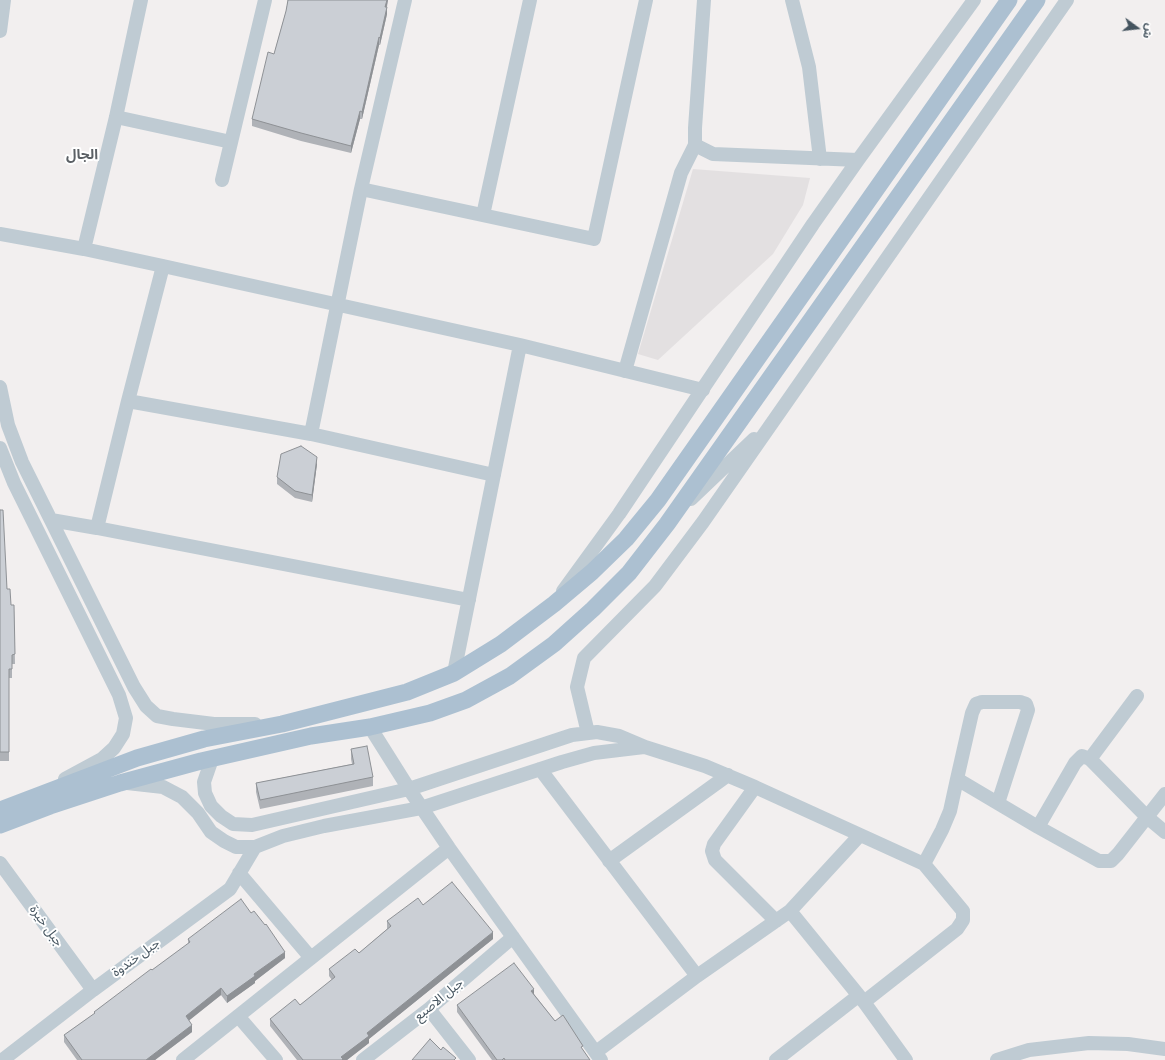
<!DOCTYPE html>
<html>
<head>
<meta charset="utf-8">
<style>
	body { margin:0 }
	#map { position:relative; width:1165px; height:1060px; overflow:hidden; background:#f2efef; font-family:"Space Grotesk","Noto Sans Arabic",sans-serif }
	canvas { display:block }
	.north { position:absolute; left:1117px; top:8px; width:40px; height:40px; -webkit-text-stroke:3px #fff; paint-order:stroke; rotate:105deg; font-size:11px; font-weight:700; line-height:16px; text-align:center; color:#45545f }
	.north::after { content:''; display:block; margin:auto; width:14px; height:18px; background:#45545f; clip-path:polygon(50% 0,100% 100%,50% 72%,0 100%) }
</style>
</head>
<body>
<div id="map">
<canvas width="1165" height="1060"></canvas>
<div class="north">ش</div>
</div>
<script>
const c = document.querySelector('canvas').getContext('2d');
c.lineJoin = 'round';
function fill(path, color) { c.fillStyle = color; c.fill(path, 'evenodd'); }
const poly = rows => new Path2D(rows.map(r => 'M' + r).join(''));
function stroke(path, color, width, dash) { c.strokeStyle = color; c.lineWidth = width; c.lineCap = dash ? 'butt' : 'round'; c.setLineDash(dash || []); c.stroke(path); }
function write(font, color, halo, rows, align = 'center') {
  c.font = font + ' "Space Grotesk","Noto Sans Arabic",sans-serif'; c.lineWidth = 4; c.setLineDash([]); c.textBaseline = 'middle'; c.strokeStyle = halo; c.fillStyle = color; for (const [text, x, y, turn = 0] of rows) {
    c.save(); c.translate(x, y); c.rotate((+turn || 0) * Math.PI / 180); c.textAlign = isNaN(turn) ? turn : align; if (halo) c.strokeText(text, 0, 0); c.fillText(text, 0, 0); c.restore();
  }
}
fill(poly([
	[693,169,810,178,803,205,773,254,658,360,638,354]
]), '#e3e0e1');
stroke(poly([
	[704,0,695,128,695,145,713,154,858,160],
	[792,0,809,67,820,159],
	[0,31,4,0],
	[116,117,231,142],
	[222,180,265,0],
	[361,189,594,239,646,0],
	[483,215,530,0],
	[0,234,84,249,163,266,520,345,703,390],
	[84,249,116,117,141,0],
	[163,266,128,401,97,528,469,600],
	[625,371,681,173,695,145],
	[0,387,8,425,22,462,134,687,146,706,157,716,173,719,214,724,255,724],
	[128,401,311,434,494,475],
	[311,434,361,189,405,0],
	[0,448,14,483,119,695,126,718,123,734,114,748,102,759,65,779],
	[691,499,754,439],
	[51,520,97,528],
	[563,591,619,514,813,224,858,160,974,0],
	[454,673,520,345],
	[370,727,409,789,449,848,601,1060],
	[588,733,577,687,584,658,655,586,703,522,1067,0],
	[212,759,204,782,205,793,211,806,221,816,233,824,252,825,409,789,572,735,597,732,619,736,645,747,705,766,755,787,924,864,963,911,963,920,957,929,864,1002],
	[1090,759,1137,696],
	[540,769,697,976],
	[957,779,972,713,976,704,982,702,1020,702,1026,704,1028,710,998,803],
	[127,783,163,787,182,797,198,813,211,832,224,841,236,847,255,847,283,836,324,826,421,808,562,762,594,753,644,747],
	[755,787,714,844,712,851,715,860,776,921],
	[1038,827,1075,763,1082,756,1090,759,1147,817,1165,832],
	[609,861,728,775],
	[0,863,93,990],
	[924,864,942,830,950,811,957,779,1038,827,1099,861,1111,861,1118,854,1165,794],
	[239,873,311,958],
	[790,911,864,1002,906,1060],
	[429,1009,469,1060],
	[238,1016,276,1060],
	[596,1052,697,976,790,911,860,835],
	[5,1058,93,990,230,889,255,847],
	[183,1060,449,848],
	[363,1060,429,1009,513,937],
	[776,1060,858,996],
	[997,1060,1029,1050,1089,1043,1128,1044,1165,1049]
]), '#bfcbd3', 14);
stroke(poly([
	[0,810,137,758,204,739,282,724,407,692,454,673,501,644,554,604,592,572,626,539,658,500,1009,0],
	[0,825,50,806,120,783,201,761,311,736,370,727,430,713,466,700,510,676,554,644,593,609,629,573,667,524,1037,0]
]), '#acc0d1', 17);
fill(poly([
	[288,0,388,0,387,7,387,14,380,45,379,45,362,119,360,119,351,153,301,141,252,126,252,119,274,54,286,11],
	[317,464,312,502,295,498,277,484,277,477],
	[0,510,7,589,11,605,14,605,15,664,12,664,12,678,9,678,9,761,0,761],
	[351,749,373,777,373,786,260,809,256,792,256,783,352,764,351,759],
	[423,905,493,939,369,1039,369,1043,347,1060,297,1060,270,1026,270,1019,300,1005,332,980,329,976,329,969,359,953,387,929,387,921],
	[251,913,285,958,255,981,255,983,227,1003,221,995,189,1020,192,1032,155,1060,77,1060,64,1042,64,1035,94,1014,94,1012,188,944,188,939],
	[534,994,555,1021,583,1050,590,1060,492,1060,457,1012,457,1005]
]), '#afb2b7');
fill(poly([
	[387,0,388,0,385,14,385,7],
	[387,7,387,14,380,45,380,38],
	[379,37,379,45,362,119,362,112],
	[360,111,360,119,351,153,351,146],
	[317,457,317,464,312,502,312,495],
	[493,932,493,939,369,1039,369,1043,347,1060,341,1060,341,1057,367,1033],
	[285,952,285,958,255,981,255,983,227,1003,227,996,254,974],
	[221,988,221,995,186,1023,186,1016],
	[534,989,534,996,531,991],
	[192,1025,192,1032,155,1060,146,1060]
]), '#8e9195');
const building = poly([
	[288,0,387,0,385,7,387,7,380,38,379,37,362,112,360,111,351,146,301,133,252,119,268,52,274,54,286,11,288,0],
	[301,446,317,457,312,495,295,491,277,477,281,454,301,446],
	[0,510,3,510,7,589,10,589,11,605,14,605,15,654,12,655,12,669,9,669,9,752,0,752,0,510],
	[367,746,373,777,260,800,256,783,354,764,351,749,367,746],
	[452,882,493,932,367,1033,369,1036,341,1057,343,1059,342,1060,303,1060,270,1019,295,999,300,1005,335,977,329,969,355,949,359,953,391,926,387,921,418,898,423,905,452,882],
	[241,899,251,913,254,911,265,925,266,924,285,952,254,974,255,976,227,996,221,988,186,1016,192,1025,146,1060,82,1060,64,1035,95,1013,94,1012,151,969,152,970,190,942,188,939,241,899],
	[514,963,534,989,531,991,555,1021,563,1015,583,1046,581,1047,590,1060,505,1060,504,1058,502,1060,497,1060,457,1005,514,963],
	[430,1039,441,1050,443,1047,456,1058,454,1060,412,1060,430,1039]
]);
fill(building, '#cbcfd5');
stroke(building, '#8e9195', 1);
write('13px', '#45545f', '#fff', [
	["جبل خيرة",46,926,54],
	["جبل خندوة",136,958,-36],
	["جبل الاصبع",439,1000,-39]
]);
write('bold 14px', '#5b6065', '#fff', [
	["الجال",82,155]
]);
</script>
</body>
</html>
